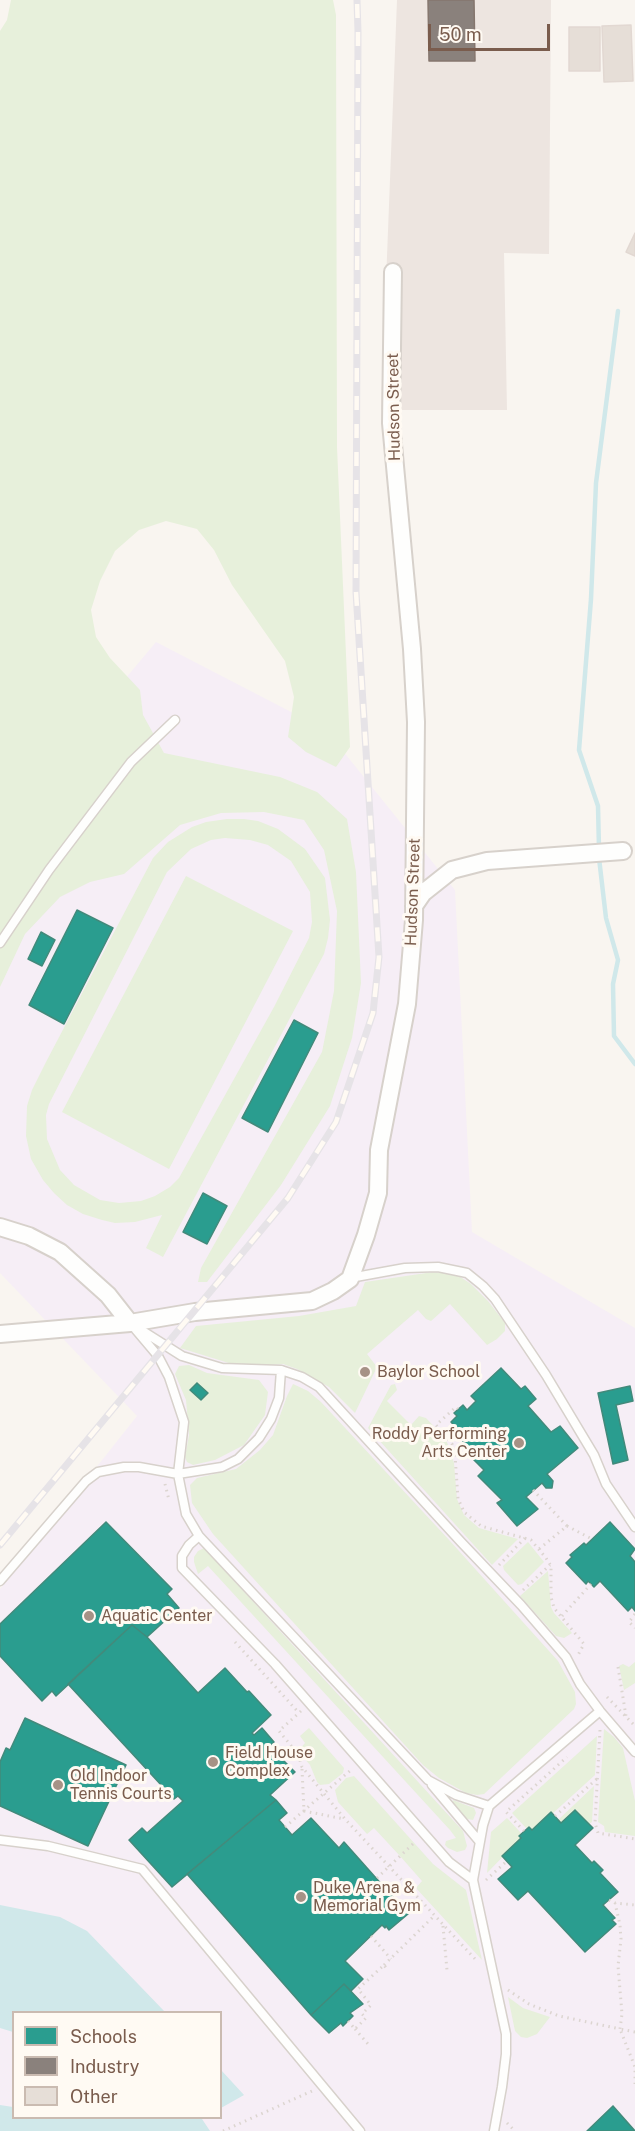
<!DOCTYPE html>
<html>
<head>
<meta charset="utf-8">
<style>
	body { margin:0 }
	#map { position:relative; width:635px; height:2131px; overflow:hidden; background:#f9f5f0; font-family:"Public Sans",sans-serif }
	canvas { display:block }
	.legend { position:absolute; left:12px; top:2011px; width:210px; height:108px; box-sizing:border-box; background:#fffaf3; border:2px solid #cabbb1; margin:0; padding:8px 10px; list-style:none; font-size:18px; color:#7a5c4d }
	.legend li { display:flex; align-items:center; gap:12px; height:30px }
	.legend b { width:30px; border:2px solid #cabbb1 }
	.scale { position:absolute; left:428px; top:24px; width:122px; height:27px; box-sizing:border-box; border:3px solid #7a5c4d; border-top:0; padding-left:8px; font-size:18px; line-height:21px; white-space:nowrap; color:#7a5c4d; -webkit-text-stroke:4px #fffaf3; paint-order:stroke }
</style>
</head>
<body>
<div id="map">
<canvas width="635" height="2131"></canvas>
<ul class="legend">
<li><b style="height:16px;background:#2a9d8f"></b>Schools</li>
<li><b style="height:16px;background:#8a817c"></b>Industry</li>
<li><b style="height:16px;background:#e6ded7"></b>Other</li>
</ul>
<div class="scale">50 m</div>
</div>
<script>
const c = document.querySelector('canvas').getContext('2d');
c.lineJoin = 'round';
function fill(path, color) { c.fillStyle = color; c.fill(path, 'evenodd'); }
const poly = rows => new Path2D(rows.map(r => 'M' + r).join(''));
function stroke(path, color, width, dash) { c.strokeStyle = color; c.lineWidth = width; c.lineCap = dash ? 'butt' : 'round'; c.setLineDash(dash || []); c.stroke(path); }
function write(font, color, halo, rows, align = 'center') {
  c.font = font + ' "Public Sans",sans-serif'; c.lineWidth = 6; c.setLineDash([]); c.textBaseline = 'middle'; c.strokeStyle = halo; c.fillStyle = color; for (const [text, x, y, turn = 0] of rows) {
    c.save(); c.translate(x, y); c.rotate((+turn || 0) * Math.PI / 180); c.textAlign = isNaN(turn) ? turn : align; if (halo) c.strokeText(text, 0, 0); c.fillText(text, 0, 0); c.restore();
  }
}
fill(poly([
	[397,0,551,0,549,254,504,253,507,410,381,410]
]), '#ede5e0');
fill(poly([
	[156,642,326,730,455,890,472,1232,635,1328,635,2131,0,2131,0,1589,137,1416,0,1273,0,828],
	[14,2012,220,2012,220,2118,14,2118]
]), '#f6eef6');
fill(poly([
	[11,0,333,0,336,15,337,447,350,747,336,767,306,752,288,737,294,697,285,661,232,585,214,550,197,529,166,521,139,530,115,551,100,581,91,610,96,637,110,658,140,690,143,715,164,753,280,777,317,792,347,819,356,872,361,983,352,1038,330,1106,281,1185,207,1282,198,1282,201,1268,322,1052,334,991,337,911,324,850,304,820,264,812,221,813,180,825,124,874,90,882,60,897,25,934,0,987,0,31,7,20],
	[227,819,244,819,258,821,278,829,305,849,325,878,330,920,328,938,324,954,163,1257,146,1248,162,1215,135,1222,115,1223,102,1220,83,1214,67,1205,54,1193,43,1180,31,1159,26,1136,27,1106,32,1090,46,1062,153,858,168,842,192,827,206,822],
	[225,838,250,840,268,845,291,861,310,892,312,922,309,938,274,1007,179,1178,170,1187,155,1196,141,1201,119,1203,100,1200,74,1185,60,1170,47,1139,46,1115,49,1104,167,872,191,849,211,840],
	[186,876,293,931,169,1169,62,1112],
	[433,1272,456,1274,471,1284,488,1301,505,1323,505,1331,497,1339,487,1345,450,1304,431,1321,426,1319,418,1310,367,1354,377,1367,355,1413,329,1387,297,1369,283,1364,246,1367,232,1364,180,1348,196,1326,299,1316,356,1306,365,1282],
	[189,1365,207,1373,259,1380,268,1392,265,1415,244,1445,215,1460,193,1465,187,1462,185,1457,189,1435,186,1400,175,1374,179,1366],
	[293,1384,308,1391,321,1402,450,1541,558,1661,575,1692,576,1704,574,1709,484,1794,477,1795,466,1793,439,1778,423,1765,213,1534,192,1503,190,1485,197,1478,236,1469,260,1450,273,1435,287,1396],
	[395,1384,397,1390,387,1401,411,1425,419,1416,426,1418,445,1438,449,1447,454,1463,457,1499,464,1515,479,1528,518,1539,492,1565,368,1428,391,1385],
	[528,1542,544,1562,522,1584,518,1585,504,1570,503,1566],
	[204,1548,463,1831,467,1846,465,1850,457,1852,448,1848,445,1845,446,1841,456,1838,450,1830,208,1566,198,1574,194,1562,194,1557,198,1551],
	[548,1571,551,1607,554,1613,572,1633,564,1638,556,1636,520,1596],
	[635,1662,635,1683,624,1690,619,1666,623,1664,629,1667],
	[309,1728,344,1768,343,1773,329,1784,320,1785,317,1782,310,1765,298,1751,305,1743,300,1736],
	[604,1729,614,1737,623,1748,635,1801,635,1836,605,1832,604,1826,598,1822],
	[597,1736,595,1775,552,1814,550,1812,532,1830,529,1827,527,1829,512,1813],
	[354,1776,433,1864,466,1890,482,1960,416,1888,422,1881,400,1856,374,1828,367,1834,338,1802,335,1790,346,1778],
	[594,1786,592,1822,589,1824,575,1810,561,1823,558,1820],
	[453,1800,474,1808,476,1813,473,1820,467,1819,452,1803],
	[507,1818,521,1833,519,1836,521,1838,487,1873,491,1832],
	[508,1997,523,2008,550,2017,537,2034,527,2038,521,2037,515,2031]
]), '#e7f0db');
fill(poly([
	[0,1905,60,1917,87,1931,165,2012,14,2012,13,2032,0,2028],
	[221,2070,244,2095,221,2108,220,2108],
	[0,2105,13,2107,14,2118,204,2118,202,2119,210,2131,0,2131]
]), '#d0e8ea');
const schools = poly([
	[77,910,113,928,64,1024,29,1005,77,910],
	[41,932,55,940,42,966,28,959,41,932],
	[294,1020,318,1033,268,1132,242,1118,294,1020],
	[203,1193,227,1206,207,1244,183,1232,203,1193],
	[501,1368,521,1389,525,1386,536,1399,528,1406,551,1432,560,1426,578,1448,547,1474,553,1481,552,1488,546,1488,542,1483,526,1497,538,1509,517,1526,497,1503,502,1500,478,1476,484,1470,473,1459,476,1455,460,1438,463,1435,451,1422,457,1416,454,1413,463,1405,467,1410,476,1401,471,1396,501,1368],
	[197,1383,208,1393,201,1400,190,1390,197,1383],
	[630,1386,633,1401,616,1405,628,1460,613,1464,598,1393,630,1386],
	[106,1522,172,1589,167,1594,179,1608,147,1637,132,1625,56,1696,52,1691,42,1701,0,1656,0,1624,106,1522],
	[610,1522,635,1549,630,1556,635,1562,635,1611,632,1607,628,1611,600,1581,594,1587,588,1581,586,1584,566,1563,572,1557,570,1555,584,1543,586,1545,610,1522],
	[132,1625,147,1637,198,1693,225,1668,247,1692,249,1691,271,1715,252,1733,254,1735,262,1728,274,1742,266,1749,269,1753,272,1749,295,1772,270,1795,276,1800,172,1887,129,1840,142,1828,147,1833,183,1801,178,1796,174,1799,68,1684,132,1625],
	[25,1718,126,1765,88,1846,0,1806,0,1762,6,1748,10,1750,25,1718],
	[276,1800,287,1813,279,1820,292,1835,311,1818,339,1848,344,1842,408,1914,389,1930,386,1926,385,1928,382,1925,345,1961,363,1979,351,1991,344,1984,311,2015,187,1874,276,1800],
	[575,1810,593,1828,575,1845,592,1863,594,1861,603,1870,600,1873,618,1892,603,1905,615,1918,612,1920,616,1924,585,1952,528,1891,518,1900,498,1879,512,1867,502,1856,521,1838,519,1836,529,1827,532,1830,551,1812,561,1823,575,1810],
	[344,1984,363,2004,350,2013,353,2016,343,2026,341,2023,329,2033,311,2015,344,1984],
	[613,2106,635,2131,587,2131,613,2106]
]);
fill(schools, '#2a9d8f');
stroke(schools, '#428a7b', 1.5);
const industry = poly([
	[428,0,474,0,475,61,429,61,428,0]
]);
fill(industry, '#8a817c');
stroke(industry, '#85766e', 1.5);
stroke(poly([
	[599,849,598,806,579,750,591,599,596,483,618,311],
	[599,858,606,918,618,960,613,984,614,1036,635,1064]
]), '#d0e8ea', 4.5);
const building = poly([
	[631,25,633,81,604,82,602,26,631,25],
	[569,27,600,27,600,71,569,71,569,27],
	[635,233,635,256,626,252,635,233]
]);
fill(building, '#e6ded7');
stroke(building, '#e2d8d2', 1.5);
const lane = poly([
	[0,943,49,870,131,762,175,720],
	[350,1278,405,1268,438,1267,467,1273,483,1286,495,1299,546,1375,594,1455,606,1484,635,1527],
	[133,1325,182,1356,222,1368,281,1370,302,1377,319,1387,461,1542,521,1605,566,1657,580,1684,600,1711,635,1752],
	[136,1330,158,1356,169,1377,184,1422,178,1474,186,1514,199,1536,428,1780,456,1795,489,1806],
	[199,1536,189,1545,182,1556,182,1568,275,1664,449,1862,473,1880],
	[0,1581,86,1481,98,1472,124,1467,139,1467,178,1474,222,1467,238,1459,259,1438,271,1419,279,1398,281,1370],
	[432,1785,479,1841],
	[0,1840,48,1846,142,1869,360,2131],
	[494,2131,502,2087,506,2054,506,2034,473,1880,483,1825,489,1806,600,1711]
]);
const street = poly([
	[414,906,423,893,452,870,487,861,623,851],
	[0,1227,29,1236,60,1252,108,1295,130,1323],
	[0,1334,130,1323,195,1312,312,1301,333,1291,350,1279,366,1235,378,1193,379,1150,407,1004,414,920,416,722,412,649,391,423,393,272]
]);
stroke(lane, '#d7d1cb', 11);
stroke(street, '#d7d1cb', 20);
stroke(poly([
	[458,1409,456,1407,436,1425,452,1444,455,1455,458,1499,461,1505,464,1512,481,1526,531,1540,546,1558,551,1566,551,1597,554,1608,584,1644,578,1655],
	[165,1484,169,1500],
	[533,1490,567,1526,539,1549],
	[567,1526,592,1539],
	[499,1565,525,1538],
	[523,1590,550,1565],
	[635,1614,629,1622,635,1628],
	[562,1616,591,1584],
	[235,1642,299,1713],
	[618,1667,626,1716],
	[607,1697,635,1726],
	[301,1711,279,1731,298,1754,302,1767,345,1819,477,1961],
	[600,1730,595,1823,598,1833,635,1839],
	[302,1769,304,1811,344,1819],
	[555,1816,598,1778],
	[285,1827,352,1769],
	[524,1831,506,1812,567,1757],
	[377,1878,416,1841],
	[486,1880,507,1861],
	[609,1900,615,1903,635,1905],
	[443,1926,447,1970],
	[371,1936,391,1959],
	[384,1965,434,1916],
	[508,1990,529,2004,559,2016,620,2029,622,2014,618,1966,621,1939,620,1925,615,1903],
	[348,2021,355,2029,366,2018,362,2014,371,2005,358,1989,384,1965,388,1971],
	[355,2029,368,2044],
	[635,2032,620,2029,635,2067,635,2084],
	[507,2123,515,2131],
	[223,2131,312,2091]
]), '#dcd5d0', 3, [1.5, 4.5]);
stroke(lane, '#fefefd', 8);
stroke(street, '#fefefd', 16);
const rail = poly([
	[0,1545,288,1198,336,1122,373,1013,379,957,356,592,358,32,357,0]
]);
stroke(rail, '#e6e3e7', 7);
stroke(rail, '#fffaf3', 4.5, [14]);
for (const [x, y, r, color] of [
	[365,1372,6,"#a69286"],
	[519,1443,6,"#a69286"],
	[89,1616,6,"#a69286"],
	[213,1762,6,"#a69286"],
	[58,1785,6,"#a69286"],
	[301,1897,6,"#a69286"]
]) { const dot = new Path2D(); dot.arc(x, y, r, 0, 2 * Math.PI); c.fillStyle = color; c.fill(dot); stroke(dot, '#fffaf3', 2); }
write('16px', '#7a5c4d', '#fffaf3', [
	["Hudson Street",394,407,-91],
	["Hudson Street",413,892,-88]
]);
write('16px', '#7a5c4d', '#fffaf3', [
	["Baylor School",377,1372],
	["Roddy Performing",507,1434,"right"],
	["Arts Center",507,1452,"right"],
	["Aquatic Center",101,1616],
	["Field House",225,1753],
	["Complex",225,1771],
	["Old Indoor",70,1776],
	["Tennis Courts",70,1794],
	["Duke Arena &",313,1888],
	["Memorial Gym",313,1906]
], 'left');
</script>
</body>
</html>
